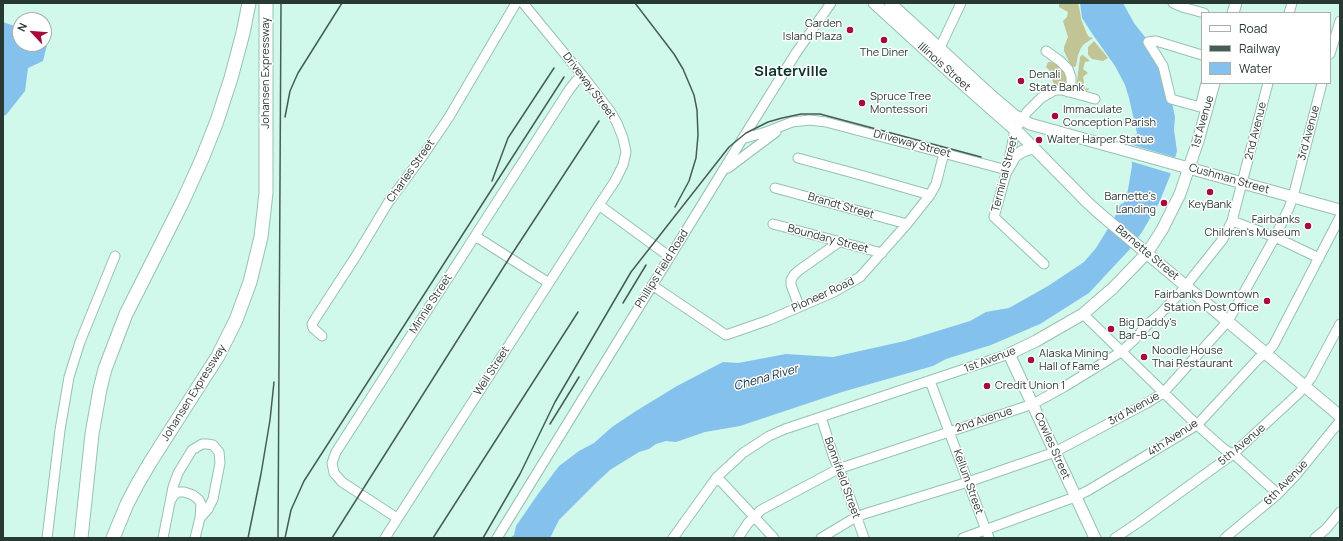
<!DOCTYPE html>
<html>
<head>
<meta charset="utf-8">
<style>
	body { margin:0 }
	#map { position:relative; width:1343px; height:541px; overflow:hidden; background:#d0f9ec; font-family:Manrope,sans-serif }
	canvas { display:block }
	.frame { position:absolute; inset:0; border:4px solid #283833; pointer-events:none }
	.legend { position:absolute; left:1201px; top:12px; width:130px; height:72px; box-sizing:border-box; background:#fff; border:1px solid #a9afad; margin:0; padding:5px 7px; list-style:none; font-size:12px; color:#283833 }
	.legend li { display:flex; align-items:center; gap:8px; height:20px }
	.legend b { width:20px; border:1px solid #a9afad }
	.north { position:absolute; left:12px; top:12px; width:40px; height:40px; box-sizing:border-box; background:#fff; border:1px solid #a9afad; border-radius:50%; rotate:296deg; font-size:11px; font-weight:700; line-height:16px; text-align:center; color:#283833 }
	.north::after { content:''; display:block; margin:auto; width:14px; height:18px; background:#a50b3c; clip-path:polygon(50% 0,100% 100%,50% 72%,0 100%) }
</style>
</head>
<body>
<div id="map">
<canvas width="1343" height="541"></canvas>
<div class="frame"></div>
<ul class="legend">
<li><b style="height:5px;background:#fff"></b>Road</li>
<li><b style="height:5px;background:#475c56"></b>Railway</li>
<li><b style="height:11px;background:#84c1ec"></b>Water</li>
</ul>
<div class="north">N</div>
</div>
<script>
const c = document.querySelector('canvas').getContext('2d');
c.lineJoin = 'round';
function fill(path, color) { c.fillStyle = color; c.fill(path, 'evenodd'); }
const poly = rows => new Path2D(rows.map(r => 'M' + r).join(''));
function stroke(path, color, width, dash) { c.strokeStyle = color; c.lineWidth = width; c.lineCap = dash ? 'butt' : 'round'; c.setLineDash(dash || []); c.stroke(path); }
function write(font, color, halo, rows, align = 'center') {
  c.font = font + ' Manrope,sans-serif'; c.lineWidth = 3; c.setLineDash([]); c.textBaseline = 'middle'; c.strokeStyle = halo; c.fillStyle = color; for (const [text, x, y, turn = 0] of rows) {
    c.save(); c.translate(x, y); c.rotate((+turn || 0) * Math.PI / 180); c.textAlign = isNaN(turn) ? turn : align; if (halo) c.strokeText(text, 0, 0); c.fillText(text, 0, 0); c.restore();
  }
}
fill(poly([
	[1059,3,1078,3,1080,12,1081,19,1087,34,1089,37,1093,38,1083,45,1081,48,1078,55,1076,66,1074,67,1071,66,1064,51,1064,47,1068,37,1063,21,1067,17,1068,12,1059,7],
	[1094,41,1104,53,1108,58,1103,61,1092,59,1088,55,1088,47],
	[1082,55,1083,55,1090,61,1085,62,1083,69,1088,73,1083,77,1085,89,1089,88,1089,89,1085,92,1076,89,1080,57],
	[1048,62,1051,62,1058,65,1067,76,1067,84,1054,86,1050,71,1046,67]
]), '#c1c494');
fill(poly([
	[1080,3,1123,3,1134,23,1145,37,1168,83,1175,117,1174,130,1177,151,1170,176,1159,203,1142,232,1130,249,1089,293,1040,324,991,345,946,359,933,366,842,392,740,426,705,432,676,442,666,441,656,444,649,449,639,452,610,470,597,482,559,520,550,538,510,538,514,535,516,526,538,494,559,466,579,451,594,443,612,427,636,411,677,386,723,362,738,363,786,354,833,357,905,341,970,321,986,312,1009,308,1048,286,1084,262,1096,248,1114,219,1120,205,1126,201,1132,166,1131,142,1137,133,1129,98,1125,85,1115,66,1091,32,1082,18],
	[3,22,20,28,20,44,44,44,44,41,47,45,43,61,28,68,25,91,6,115,3,116]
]), '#84c1ec');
fill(poly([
	[1129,144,1177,158,1173,174,1130,161]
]), '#d0f9ec');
const minor = poly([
	[523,3,583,76,610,111,617,123,623,138,626,152,623,165,615,181,599,205,670,257],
	[1173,3,1182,7,1204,13],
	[1289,13,1292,3],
	[1046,51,1060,61,1068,69,1071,77,1071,83,1068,92],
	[937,54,961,3],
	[1330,54,1340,21],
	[1202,55,1156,41,1148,42,1163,66,1171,99,1200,107,1206,83],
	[742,139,766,132,792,122,810,120,826,122,1007,170],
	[798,158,864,176,930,195],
	[728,168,776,132],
	[775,188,907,224],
	[1232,221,1275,237,1319,258],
	[773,224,882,253],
	[475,236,549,283],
	[1044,264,994,217,1007,170,1015,130,1027,112,1041,98,1055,90,1062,90,1095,99],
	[652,285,726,335,769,320,834,292,860,277,907,224,930,195,936,184,944,153],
	[799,306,791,285,791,280,794,275,798,271,839,242],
	[1083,314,1197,425,1224,449,1237,457,1278,494],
	[322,336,313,328,312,324,315,319,356,256,388,203,424,154,449,117,516,3],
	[930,381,989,538],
	[821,417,834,458,843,478,864,538],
	[717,477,774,538],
	[171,500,173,496,178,492,184,492,193,495,199,500,201,504,200,518],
	[397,518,342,482,334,473,332,463,336,452,569,90,576,81,583,76],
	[47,538,60,430,69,377,80,342,115,256],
	[163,538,173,487,178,473,192,450,202,444,207,444,213,445,219,452,220,463,213,499,208,509,200,518,195,538],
	[385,538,599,205],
	[497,538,746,133,796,53,831,3],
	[673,538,717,477,743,453,769,436,785,429,1009,354],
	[738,538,748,523,761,510,838,469,1033,404,1064,387,1121,352,1135,339,1149,323,1160,314,1180,293,1223,239,1232,221,1268,83],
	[821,538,851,520,864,514,968,482,1055,452,1147,403,1163,393,1228,321,1275,237,1289,208,1293,197,1322,83],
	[963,538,1075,497,1089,490,1197,425,1258,359,1273,346,1340,217],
	[1115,538,1139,522,1233,454,1299,393,1311,378,1340,324],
	[1225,538,1278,494,1296,475,1340,421],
	[1315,538,1326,529,1340,512]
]);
const major = poly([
	[874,3,955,77,1022,136,1087,202,1099,213,1340,416],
	[890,3,994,98,1014,115,1030,124,1340,210],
	[1233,13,1236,3],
	[1007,170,1015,156,1023,151,1033,148],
	[1095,538,1009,354,1036,341,1083,314,1113,288,1147,253,1162,230,1180,194,1198,141,1214,83]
]);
const highway = poly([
	[81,538,92,434,100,389,105,369,126,314,182,203,202,159,217,121,231,78,243,33,249,3],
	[113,538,127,504,138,483,151,461,218,356,236,320,250,282,261,237,266,193,266,3]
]);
stroke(minor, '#98c0b4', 11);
stroke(major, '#98c0b4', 13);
stroke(highway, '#98c0b4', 15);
stroke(minor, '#fff', 9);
stroke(major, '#fff', 11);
stroke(highway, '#fff', 13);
stroke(poly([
	[635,3,674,54,683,69,694,95,697,110,698,135,696,158,689,181,675,207],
	[285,117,290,91,298,73,342,3],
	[492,181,508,138,554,68],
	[623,303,646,265],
	[550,424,579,377],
	[248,538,261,474,270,420,274,382],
	[278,538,281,3],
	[285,538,291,510,304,481,564,77],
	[332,538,510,257,599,121],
	[433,538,578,312],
	[483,538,520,474,555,402,631,272,729,147,746,133,768,122,782,118,801,114,820,114,981,157]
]), '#475c56', 1.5);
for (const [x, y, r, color] of [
	[850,30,4,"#a50b3c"],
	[884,40,4,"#a50b3c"],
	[1021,81,4,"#a50b3c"],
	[862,103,4,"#a50b3c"],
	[1055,116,4,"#a50b3c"],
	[1039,140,4,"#a50b3c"],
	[1210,192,4,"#a50b3c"],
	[1164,203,4,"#a50b3c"],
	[1308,226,4,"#a50b3c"],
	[1267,301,4,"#a50b3c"],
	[1111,329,4,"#a50b3c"],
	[1144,357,4,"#a50b3c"],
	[1031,360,4,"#a50b3c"],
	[987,386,4,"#a50b3c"]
]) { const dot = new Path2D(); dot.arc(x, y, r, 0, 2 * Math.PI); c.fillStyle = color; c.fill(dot); stroke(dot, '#fff', 1.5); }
write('11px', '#283833', '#fff', [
	["Garden",842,24,"right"],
	["Island Plaza",842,37,"right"],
	["The Diner",884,53,"center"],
	["Denali",1029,75],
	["State Bank",1029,88],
	["Spruce Tree",870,97],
	["Montessori",870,110],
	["Immaculate",1063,110],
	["Conception Parish",1063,123],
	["Walter Harper Statue",1047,140],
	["Barnette's",1156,197,"right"],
	["Landing",1156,210,"right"],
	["KeyBank",1210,205,"center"],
	["Fairbanks",1300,220,"right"],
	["Children's Museum",1300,233,"right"],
	["Fairbanks Downtown",1259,295,"right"],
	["Station Post Office",1259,308,"right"],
	["Big Daddy's",1119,323],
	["Bar-B-Q",1119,336],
	["Noodle House",1152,351],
	["Thai Restaurant",1152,364],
	["Alaska Mining",1039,354],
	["Hall of Fame",1039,367],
	["Credit Union 1",995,386]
], 'left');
write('11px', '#283833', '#fff', [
	["Illinois Street",944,67,42],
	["Johansen Expressway",266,73,-90],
	["Driveway Street",589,86,53],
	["1st Avenue",1203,122,-74],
	["2nd Avenue",1256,131,-76],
	["3rd Avenue",1309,133,-75],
	["Driveway Street",912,144,15],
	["Charles Street",411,171,-55],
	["Terminal Street",1005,174,-76],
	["Cushman Street",1229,179,16],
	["Brandt Street",841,206,16],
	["Boundary Street",828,239,15],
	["Barnette Street",1147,253,40],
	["Phillips Field Road",662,269,-58],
	["Pioneer Road",823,295,-25],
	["Minnie Street",431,304,-57],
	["1st Avenue",990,360,-21],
	["Well Street",492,371,-57],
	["Johansen Expressway",194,393,-58],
	["3rd Avenue",1134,409,-29],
	["2nd Avenue",984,420,-18],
	["4th Avenue",1173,438,-33],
	["5th Avenue",1242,445,-40],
	["Cowles Street",1052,446,66],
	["Bonnifield Street",842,478,70],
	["Kellum Street",968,482,70],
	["6th Avenue",1286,483,-46]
]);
write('italic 12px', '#112c3e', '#fff', [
	["Chena River",766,378,-16]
]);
write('bold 15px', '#0c322a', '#fff', [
	["Slaterville",791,72]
]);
</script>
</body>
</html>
